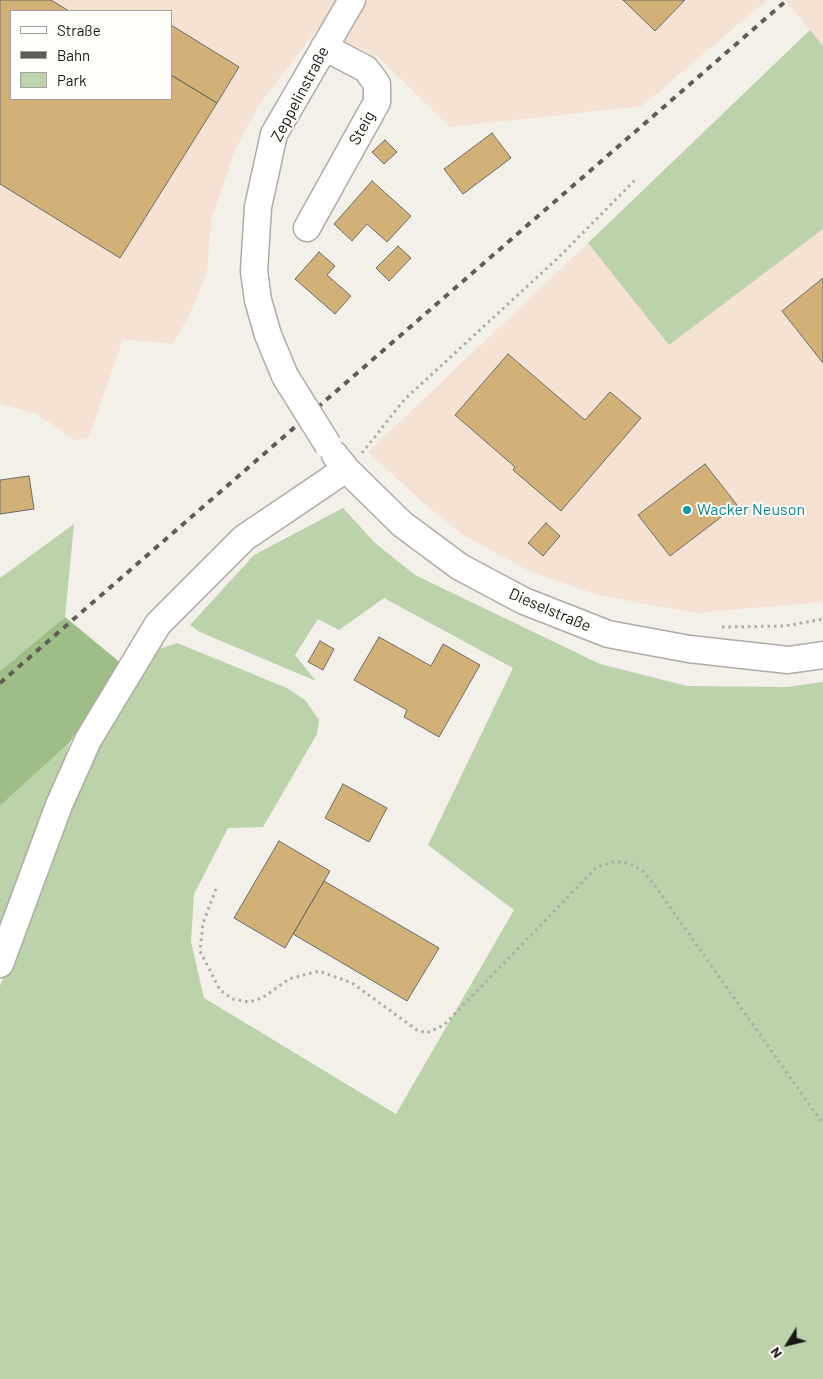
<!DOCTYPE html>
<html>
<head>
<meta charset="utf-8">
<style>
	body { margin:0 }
	#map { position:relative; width:823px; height:1379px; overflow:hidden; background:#f3efe9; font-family:Barlow,sans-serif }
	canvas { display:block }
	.legend { position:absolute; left:10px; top:10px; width:162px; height:90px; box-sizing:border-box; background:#fffdf9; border:1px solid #a3a19e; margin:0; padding:6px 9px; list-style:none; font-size:15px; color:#181715 }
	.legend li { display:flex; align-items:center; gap:10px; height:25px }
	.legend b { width:25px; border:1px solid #a3a19e }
	.north { position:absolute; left:763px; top:1319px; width:50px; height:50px; -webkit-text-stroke:4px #fffdf9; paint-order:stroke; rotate:234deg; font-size:14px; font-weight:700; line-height:20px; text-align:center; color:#181715 }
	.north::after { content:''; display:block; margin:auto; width:18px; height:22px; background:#181715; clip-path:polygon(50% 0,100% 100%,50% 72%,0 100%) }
</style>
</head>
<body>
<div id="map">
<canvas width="823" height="1379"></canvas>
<ul class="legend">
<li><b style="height:6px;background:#fff"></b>Straße</li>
<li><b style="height:6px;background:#5f5d59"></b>Bahn</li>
<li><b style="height:14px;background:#bbd2aa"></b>Park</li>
</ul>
<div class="north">N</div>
</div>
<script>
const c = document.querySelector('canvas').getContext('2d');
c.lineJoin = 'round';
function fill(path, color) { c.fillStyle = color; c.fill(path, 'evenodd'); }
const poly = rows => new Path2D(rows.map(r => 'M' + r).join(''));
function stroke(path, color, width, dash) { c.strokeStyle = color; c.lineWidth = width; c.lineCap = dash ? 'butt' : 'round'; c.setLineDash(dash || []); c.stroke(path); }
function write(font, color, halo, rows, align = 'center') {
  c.font = font + ' Barlow,sans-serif'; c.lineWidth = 4; c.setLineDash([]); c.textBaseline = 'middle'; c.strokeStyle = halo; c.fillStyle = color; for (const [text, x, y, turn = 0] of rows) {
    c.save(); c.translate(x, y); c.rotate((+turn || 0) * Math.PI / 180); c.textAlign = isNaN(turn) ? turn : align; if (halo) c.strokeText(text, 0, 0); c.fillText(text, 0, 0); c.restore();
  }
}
fill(poly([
	[0,0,767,0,642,106,450,127,378,57,318,28,259,105,235,150,211,221,207,272,188,318,172,344,123,339,88,439,75,440,37,414,0,404],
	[11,11,171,11,171,99,11,99],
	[785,0,823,0,823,46,810,30],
	[823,229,823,602,696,613,598,595,531,572,463,535,419,499,368,452,588,243,669,345]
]), '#f6e2d3');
fill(poly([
	[810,30,823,46,823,229,669,345,588,243],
	[343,508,375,543,415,575,600,664,687,686,787,687,823,682,823,1379,0,1379,0,986,94,744,153,651,177,643,287,688,305,700,319,720,317,734,263,827,228,828,194,894,191,942,204,998,396,1114,514,910,428,845,513,668,384,598,339,630,318,619,295,655,316,681,200,632,190,625,254,555],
	[74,524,65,617,0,671,0,578],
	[70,742,50,803,0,930,0,806]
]), '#bbd2aa');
fill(poly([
	[65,617,122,664,70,742,0,806,0,671]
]), '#9fbe87');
const building = poly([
	[0,0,51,0,69,11,11,11,11,99,171,99,171,75,217,103,120,258,0,184,0,0],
	[623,0,685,0,655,31,623,0],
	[171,25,239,67,217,103,171,75,171,25],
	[492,133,511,158,463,194,444,169,492,133],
	[385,140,397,152,384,164,372,152,385,140],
	[372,181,411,216,387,242,367,224,352,241,334,224,372,181],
	[398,246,411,258,389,281,376,268,398,246],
	[319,252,335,266,327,275,351,296,335,314,295,279,319,252],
	[823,278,823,363,782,311,823,278],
	[508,354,585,420,610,392,641,418,561,511,513,470,515,467,455,415,508,354],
	[705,464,737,505,670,556,638,515,705,464],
	[29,476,34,509,0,514,0,480,29,476],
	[546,523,560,536,543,556,528,543,546,523],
	[379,637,431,666,443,644,480,665,439,737,404,717,407,710,354,680,379,637],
	[320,641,334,649,323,670,308,662,320,641],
	[343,784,387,808,369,842,325,818,343,784],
	[279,841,330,871,285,948,234,918,279,841],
	[324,881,439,948,407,1001,293,934,324,881]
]);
fill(building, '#d2b179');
stroke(building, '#6e6b66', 1);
const minor = poly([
	[307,228,377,102,377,84,366,69,324,47],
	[285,376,268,335,258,300,254,271,258,207,274,134,352,0],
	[335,455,346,469,402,524,460,567,524,601,608,634,689,649,788,660,823,655],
	[0,964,59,805,88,740,158,624,244,538,346,469]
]);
stroke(minor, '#afaba5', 29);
stroke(poly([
	[362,453,404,400,560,256,637,178],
	[722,627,785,626,823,619],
	[216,889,203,923,200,951,220,990,233,999,249,1002,262,998,289,979,319,971,352,983,417,1030,427,1033,444,1025,597,867,612,862,623,862,633,865,644,872,653,883,823,1124]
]), '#afaca7', 3, [2.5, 4]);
stroke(minor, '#fff', 26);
stroke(poly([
	[0,683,787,0]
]), '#5f5d59', 4, [6, 6]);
const minorBridge = poly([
	[285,376,328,445]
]);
stroke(minorBridge, '#afaba5', 29, []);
stroke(minorBridge, '#fff', 26);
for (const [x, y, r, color] of [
	[687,510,5,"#0f9aa8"]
]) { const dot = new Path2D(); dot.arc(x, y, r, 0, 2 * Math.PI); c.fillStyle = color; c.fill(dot); stroke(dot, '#fffdf9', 2); }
write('16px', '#181715', '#fffdf9', [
	["Zeppelinstraße",300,94,-62],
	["Steig",362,128,-61],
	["Dieselstraße",550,610,23]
]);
write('16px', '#0d838f', '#fffdf9', [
	["Wacker Neuson",697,510]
], 'left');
</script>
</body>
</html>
